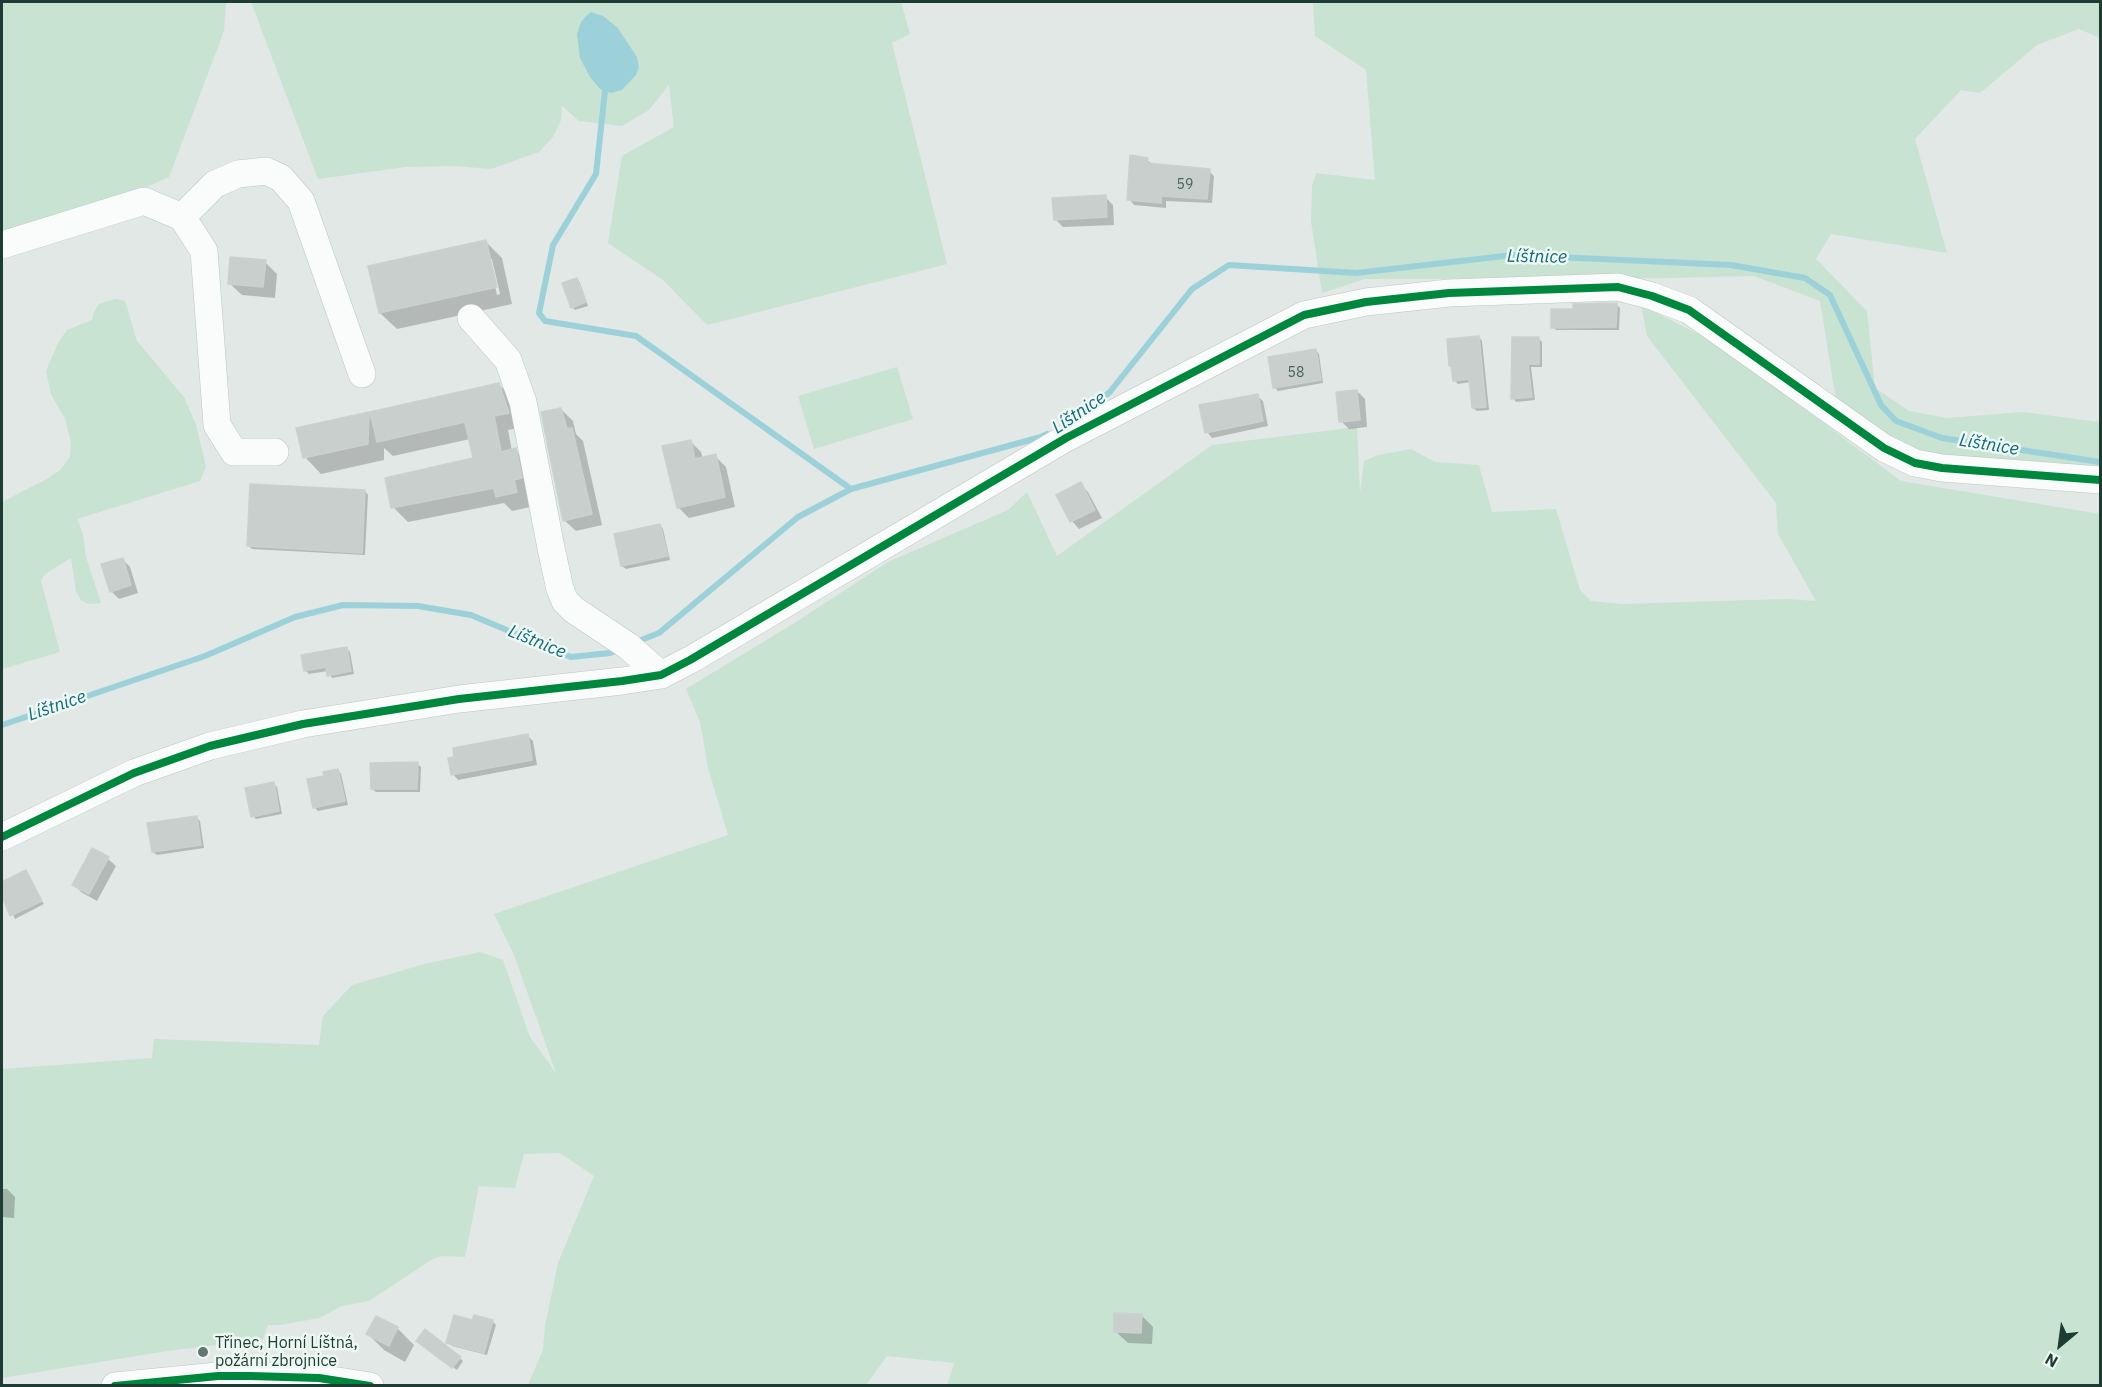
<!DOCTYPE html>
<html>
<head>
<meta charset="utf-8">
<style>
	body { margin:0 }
	#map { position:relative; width:2102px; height:1387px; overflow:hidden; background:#e1e8e5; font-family:"IBM Plex Sans",sans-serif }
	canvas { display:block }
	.frame { position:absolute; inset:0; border:3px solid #1e3c34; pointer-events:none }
	.north { position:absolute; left:2030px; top:1315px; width:60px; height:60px; -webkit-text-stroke:4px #eef8f3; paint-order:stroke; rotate:209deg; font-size:16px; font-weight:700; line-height:24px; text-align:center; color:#1e3c34 }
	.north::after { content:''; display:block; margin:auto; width:21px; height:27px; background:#1e3c34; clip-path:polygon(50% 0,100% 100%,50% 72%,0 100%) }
</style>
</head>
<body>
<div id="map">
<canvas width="2102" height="1387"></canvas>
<div class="frame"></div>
<div class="north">N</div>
</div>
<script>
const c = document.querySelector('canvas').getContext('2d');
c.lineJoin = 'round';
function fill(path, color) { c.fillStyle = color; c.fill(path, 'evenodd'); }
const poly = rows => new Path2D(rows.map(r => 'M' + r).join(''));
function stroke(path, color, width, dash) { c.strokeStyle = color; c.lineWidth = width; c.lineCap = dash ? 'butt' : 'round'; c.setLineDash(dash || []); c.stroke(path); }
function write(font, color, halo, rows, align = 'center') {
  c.font = font + ' "IBM Plex Sans",sans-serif'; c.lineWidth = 5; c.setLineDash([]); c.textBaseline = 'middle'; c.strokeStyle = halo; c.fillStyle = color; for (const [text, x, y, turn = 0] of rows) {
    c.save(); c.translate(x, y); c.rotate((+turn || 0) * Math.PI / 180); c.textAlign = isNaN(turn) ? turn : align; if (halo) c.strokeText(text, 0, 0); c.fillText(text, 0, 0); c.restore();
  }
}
fill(poly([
	[2,2,226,2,224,31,169,177,133,193,2,234],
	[251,2,901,2,910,34,892,43,947,264,707,325,663,280,608,243,622,156,674,127,669,85,649,110,622,126,579,121,562,106,561,120,553,137,539,152,491,169,455,166,405,167,318,179],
	[1313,2,2100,2,2100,38,2079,29,2037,45,1980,93,1961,90,1915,139,1947,253,1831,234,1816,259,1867,311,1875,388,1909,411,1947,418,2023,412,2100,422,2100,470,1928,457,1890,441,1836,400,1820,301,1754,276,1669,278,1364,279,1322,293,1311,221,1312,186,1316,173,1375,180,1366,70,1315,36],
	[115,299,125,301,137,341,184,397,196,425,206,467,200,481,77,519,83,534,86,557,101,603,88,604,81,600,76,591,71,558,45,574,41,581,60,652,2,669,2,502,47,479,60,470,70,457,71,442,65,419,51,394,46,371,58,343,67,330,92,320,94,312,99,304],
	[1641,305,1716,343,1901,481,2100,514,2100,1385,947,1386,954,1363,887,1356,866,1385,528,1385,543,1350,545,1326,558,1263,594,1176,560,1153,524,1154,515,1188,479,1186,465,1257,441,1256,431,1260,369,1301,342,1306,319,1318,280,1325,268,1325,263,1339,167,1351,2,1378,2,1069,152,1058,154,1039,319,1045,323,1016,352,985,425,964,480,952,503,960,530,1037,556,1073,514,955,494,914,728,835,708,768,700,722,686,689,796,622,888,562,1008,510,1027,492,1057,556,1212,445,1357,427,1360,493,1364,461,1378,455,1411,449,1435,462,1479,465,1492,512,1556,509,1580,590,1591,601,1622,604,1786,599,1816,601,1778,534,1776,503,1647,336],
	[897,367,913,419,814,449,798,396]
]), '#c8e3d1');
fill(poly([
	[591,12,603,16,617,27,637,57,639,68,636,75,622,90,611,93,600,89,590,77,580,58,577,34,581,22,586,16]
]), '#9dd1da');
fill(poly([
	[1147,160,1153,165,1209,171,1214,176,1212,203,1166,201,1166,208,1134,205,1129,199],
	[1105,197,1113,205,1114,225,1063,227,1055,219],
	[486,242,502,258,512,304,397,329,380,313],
	[489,259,492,259,500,294,497,295],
	[265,262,277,274,275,298,242,295,229,283],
	[577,279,580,283,588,306,575,310,572,307],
	[1616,304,1620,308,1619,330,1556,330,1553,327,1575,310],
	[1479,337,1482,341,1489,410,1477,411,1473,408,1471,382,1458,384,1454,380,1453,369,1450,366],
	[1538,338,1542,342,1542,367,1531,367,1535,400,1516,402,1513,398],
	[1316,350,1319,354,1323,383,1278,391,1275,388],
	[499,385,514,399,523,427,508,430,512,451,515,450,530,465,530,507,512,511,504,503,408,522,393,507,475,459,470,439,393,456,384,448,384,460,321,474,305,457,298,429,369,413,373,417],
	[1357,391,1365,399,1367,427,1349,429,1341,421],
	[1257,396,1263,401,1268,426,1212,438,1207,432],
	[561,409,573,421,576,434,583,441,602,525,576,531,564,520],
	[690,441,701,452,703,459,715,456,726,467,735,507,689,518,678,507],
	[1080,484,1088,492,1102,518,1079,529,1072,521,1058,495],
	[365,491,368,495,365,555,252,549,249,546],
	[660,525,663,529,670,560,626,569,622,566],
	[122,559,130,567,138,593,119,599,111,591],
	[346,648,350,652,354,674,332,678,328,671,309,674,306,671],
	[527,735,533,741,537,765,458,780,453,774],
	[417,764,421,767,420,792,376,792,372,789],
	[338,770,341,774,348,805,318,811,314,807,325,777],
	[273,784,277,787,282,814,256,819,253,816],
	[196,817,200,821,204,848,157,855,153,852],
	[93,850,108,859,116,866,97,901,81,892,74,884],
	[26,872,44,904,15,919,2,892,2,884],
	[2,1189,7,1189,15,1197,14,1218,2,1217],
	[1141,1315,1153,1327,1152,1344,1128,1343,1115,1331],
	[376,1318,398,1329,414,1345,405,1362,384,1350,368,1334],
	[492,1321,496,1325,487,1355,452,1346,448,1342,473,1322],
	[421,1344,460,1358,463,1361,457,1370]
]), '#0003');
stroke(poly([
	[605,91,596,174,553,245,539,313,545,321,636,336,851,489],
	[1066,423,1109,393,1192,289,1229,265,1356,273,1513,255,1731,265,1805,278,1830,295,1881,405,1896,421,1942,438,2100,462],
	[636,642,659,633,798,517,851,489,1041,437,1047,434],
	[2,725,205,656,295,617,343,605,418,606,471,615,571,657,610,653,618,650]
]), '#9dd1da', 6);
const building = poly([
	[1130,155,1148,158,1147,163,1210,169,1207,199,1161,196,1161,203,1127,200,1130,155],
	[1106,195,1107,217,1054,220,1052,198,1106,195],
	[486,240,497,287,379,313,368,266,486,240],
	[230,257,266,260,263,287,228,284,230,257],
	[577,278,586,302,571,308,562,283,577,278],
	[1617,303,1616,327,1551,328,1551,309,1573,309,1573,304,1617,303],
	[1479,336,1486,407,1472,408,1469,379,1453,381,1451,366,1449,366,1447,339,1479,336],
	[1512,337,1539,337,1539,364,1528,364,1532,397,1511,399,1512,337],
	[1316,349,1321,380,1273,388,1268,357,1316,349],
	[499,383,509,413,494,416,501,452,516,448,522,478,514,480,517,492,496,497,494,488,391,508,385,478,473,458,465,422,377,442,370,412,499,383],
	[1357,390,1360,420,1339,422,1336,392,1357,390],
	[1258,394,1263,421,1205,433,1199,405,1258,394],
	[561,408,567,429,572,428,592,514,563,521,541,412,561,408],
	[369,412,368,444,303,458,296,428,369,412],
	[691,440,695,459,716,454,725,497,677,508,662,446,691,440],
	[1081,482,1095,510,1070,522,1056,495,1081,482],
	[250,484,365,490,362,553,247,546,250,484],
	[660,524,668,556,621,566,614,534,660,524],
	[123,558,131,585,110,592,101,564,123,558],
	[347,647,351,671,327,676,326,667,304,671,301,655,347,647],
	[528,734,532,760,451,775,448,758,454,757,453,748,528,734],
	[418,762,417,789,371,789,370,763,418,762],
	[338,769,345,801,313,808,307,779,324,776,323,772,338,769],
	[274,782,279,811,251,817,245,788,274,782],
	[197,816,201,845,152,852,147,823,197,816],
	[92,848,109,857,89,894,72,885,92,848],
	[26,870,42,901,10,916,2,896,2,882,26,870],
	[1114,1313,1142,1314,1141,1333,1114,1332,1114,1313],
	[454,1315,472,1320,474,1315,493,1320,484,1353,446,1343,454,1315],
	[376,1316,398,1327,389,1346,366,1334,376,1316],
	[425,1329,461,1357,452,1368,416,1341,425,1329]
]);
fill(building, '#c8cfcc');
stroke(building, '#cad1ce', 1.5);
const minor = poly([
	[182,217,215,184,238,174,266,171,281,178,301,201,362,374],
	[2,245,144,201,182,217,204,251,217,425,234,452,275,452],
	[471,318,508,360,523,402,551,548,560,589,565,601,574,610,628,646,661,675],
	[2,837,134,773,210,746,303,724,459,699,622,681,661,675,690,660,1066,438,1304,315,1366,302,1449,293,1618,287,1652,296,1689,310,1884,448,1915,463,1942,468,2100,480],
	[115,1386,218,1376,251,1376,319,1378,370,1386]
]);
stroke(minor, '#bec5c2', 28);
stroke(minor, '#fafcfb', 27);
stroke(poly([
	[2,837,134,773,210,746,303,724,459,699,622,681,661,675,690,660,1066,438,1304,315,1366,302,1449,293,1618,287,1652,296,1689,310,1884,448,1915,463,1942,468,2100,480],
	[115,1386,218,1376,251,1376,319,1378,370,1386]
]), '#00873e', 8);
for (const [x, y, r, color] of [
	[203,1352,6,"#627872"]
]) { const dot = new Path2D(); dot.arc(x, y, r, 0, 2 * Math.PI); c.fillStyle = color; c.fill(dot); stroke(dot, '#eef8f3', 2); }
write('14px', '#49625b', null, [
	["59",1185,185],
	["58",1296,373]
]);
write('16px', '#1e3c34', '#eef8f3', [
	["Třinec, Horní Líštná,",215,1343],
	["požární zbrojnice",215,1361]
], 'left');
write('italic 18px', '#14697c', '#eef8f3', [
	["Líštnice",1537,257,1],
	["Líštnice",1079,413,-34],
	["Líštnice",1989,445,9],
	["Líštnice",537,642,22],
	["Líštnice",57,706,-19]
]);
</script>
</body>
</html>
